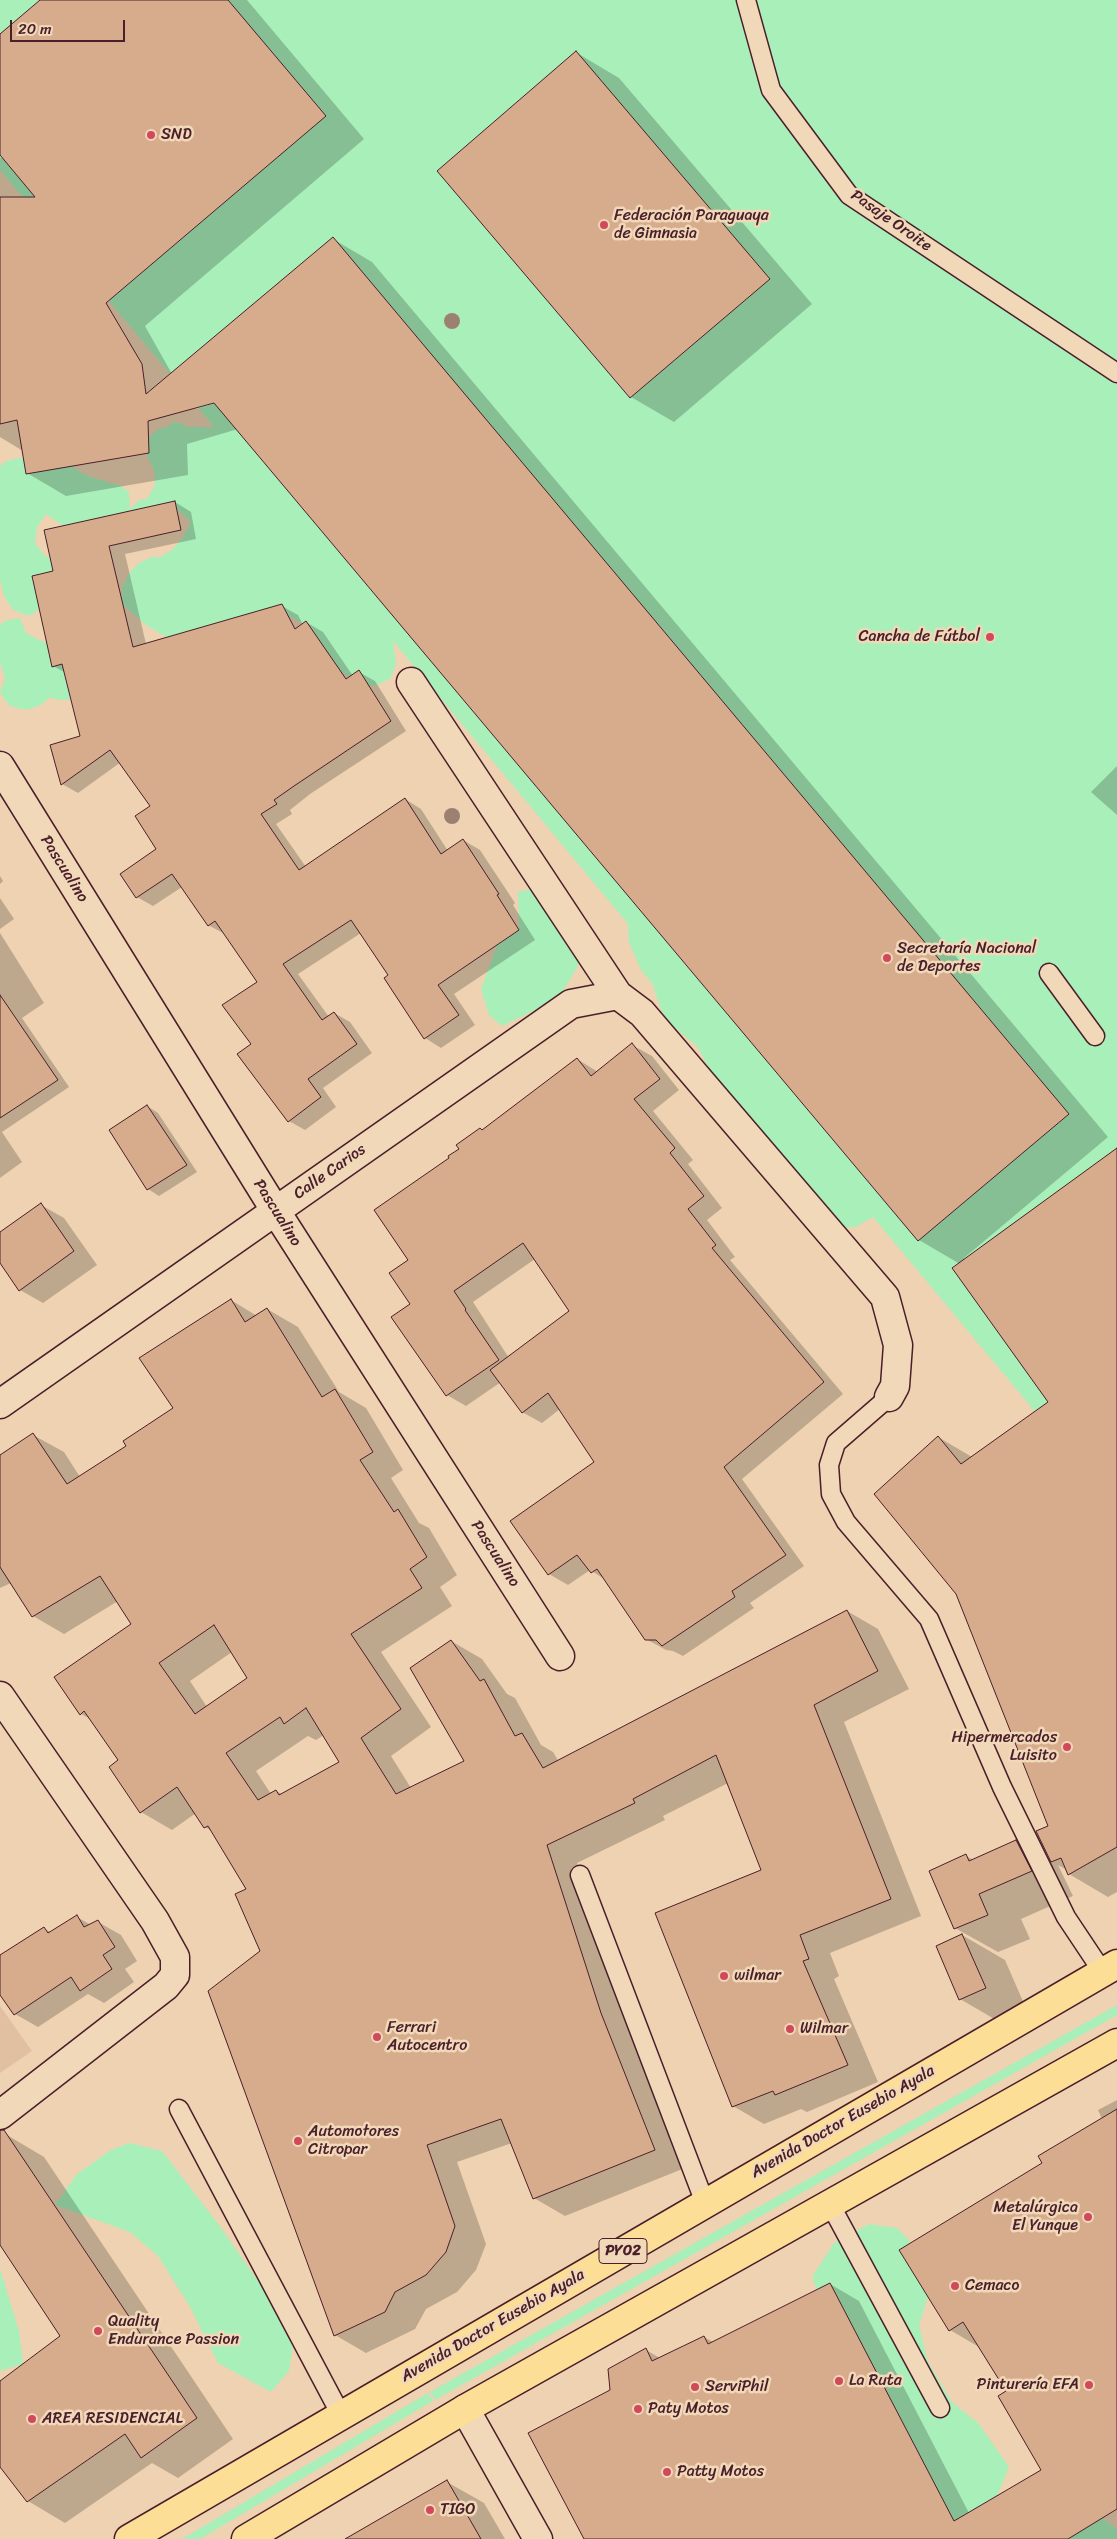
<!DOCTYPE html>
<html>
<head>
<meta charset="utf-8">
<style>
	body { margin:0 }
	#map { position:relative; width:1117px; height:2539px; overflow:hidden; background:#eed2b1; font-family:Sriracha,sans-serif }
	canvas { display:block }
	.scale { position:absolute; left:10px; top:20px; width:115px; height:22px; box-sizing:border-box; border:2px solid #4a1f2b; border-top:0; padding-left:6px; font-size:15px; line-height:18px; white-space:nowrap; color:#4a1f2b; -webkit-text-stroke:4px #f0d8b8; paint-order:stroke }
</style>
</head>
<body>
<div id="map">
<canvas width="1117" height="2539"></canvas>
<div class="scale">20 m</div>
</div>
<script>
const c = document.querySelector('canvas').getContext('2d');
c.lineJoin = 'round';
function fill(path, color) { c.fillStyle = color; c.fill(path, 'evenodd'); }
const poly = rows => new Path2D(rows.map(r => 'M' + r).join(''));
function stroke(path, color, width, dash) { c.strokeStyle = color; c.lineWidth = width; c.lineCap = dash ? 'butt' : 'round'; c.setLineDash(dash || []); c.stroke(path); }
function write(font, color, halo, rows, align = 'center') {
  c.font = font + ' Sriracha,sans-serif'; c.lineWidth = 5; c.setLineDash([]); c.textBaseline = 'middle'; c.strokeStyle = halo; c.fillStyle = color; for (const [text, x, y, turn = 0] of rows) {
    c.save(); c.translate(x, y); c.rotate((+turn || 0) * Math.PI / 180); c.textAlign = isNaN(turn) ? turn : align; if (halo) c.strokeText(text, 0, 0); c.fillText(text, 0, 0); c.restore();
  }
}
fill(poly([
	[0,2006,32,2051,0,2073]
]), '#e1c0a1');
fill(poly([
	[0,0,1117,0,1117,1510,873,1217,856,1227,840,1228,725,1102,698,1047,673,1026,662,1012,652,983,641,970,629,942,628,924,393,641,396,665,390,679,375,686,358,684,332,664,303,624,289,616,273,619,186,649,146,625,122,604,122,588,129,573,139,563,154,556,159,558,173,549,183,537,191,522,179,511,163,509,73,533,46,514,37,527,35,543,44,555,57,562,43,607,29,616,13,610,4,596,0,580,0,467,4,462,18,458,66,457,77,470,91,477,121,486,129,492,130,509,139,500,147,499,155,485,154,470,147,456,145,441,157,430,171,425,174,421,189,427,214,427,0,170],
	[20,618,26,633,41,641,56,643,75,699,58,700,50,697,41,705,26,710,10,706,0,693,5,678,0,663,0,626,4,621],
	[550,885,584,944,577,968,558,999,502,1026,489,1015,481,989,497,945,519,930,518,892],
	[1117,2005,1117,2015,435,2400,430,2392],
	[129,2143,162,2151,219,2225,295,2334,289,2371,271,2392,218,2363,189,2305,158,2256,130,2232,55,2205,77,2174,111,2150],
	[869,2224,897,2228,926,2258,931,2287,919,2325,928,2362,952,2402,979,2424,1009,2467,990,2514,940,2529,825,2311,812,2277,834,2243],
	[0,2269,19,2331,23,2364,0,2371],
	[428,2393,433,2401,200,2539,182,2539],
	[1064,2488,1117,2529,1117,2539,1035,2539]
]), '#a9efba');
fill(poly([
	[42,0,247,0,364,139,145,326,172,374,333,239,372,262,1108,1137,964,1258,965,1260,1117,1150,1117,1892,1108,1897,1069,1874,1067,1870,1058,1865,1073,1896,1021,1919,1030,1939,998,1952,955,1928,966,1856,974,1860,1016,1841,1052,1862,1037,1832,1050,1827,938,1437,972,1457,1050,1402,960,1264,919,1240,238,429,187,444,188,475,66,496,27,473,23,451,0,437,0,158,3,157,0,153,0,35],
	[220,400,220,402,195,409,198,406],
	[577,53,619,78,812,304,674,422,631,397,439,172],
	[175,502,191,512,196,539,125,554,146,644,282,606,298,615,303,625,306,622,323,632,353,676,359,672,375,681,406,731,310,794,290,810,292,814,276,824,306,867,405,799,421,809,448,851,463,840,480,850,515,903,513,905,535,940,454,994,475,1025,441,1048,425,1038,386,978,390,976,361,933,298,974,329,1017,334,1013,350,1022,372,1053,323,1088,336,1107,305,1130,289,1121,252,1044,259,982,225,934,208,925,182,887,153,906,137,897,158,849,152,806,121,762,78,793,62,784,81,737,66,673,53,666,54,572],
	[1117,766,1117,815,1091,792],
	[0,876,3,881,0,884],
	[0,898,14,919,0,929],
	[0,933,44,1003,22,1018,69,1087,2,1132,22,1162,0,1178],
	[632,1045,652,1056,679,1090,653,1111,693,1160,688,1164,722,1208,707,1220,735,1257,730,1260,843,1394,742,1479,804,1566,750,1603,754,1608,683,1656,673,1651,666,1650,646,1639,606,1580,590,1570,568,1585,549,1574,512,1521,596,1462,560,1409,542,1423,522,1412,501,1382,466,1406,447,1395,412,1305,410,1260,451,1158,483,1131,577,1059,598,1072],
	[535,1259,571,1311,509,1358,473,1302],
	[147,1106,158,1113,197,1172,159,1196,148,1189,110,1130],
	[41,1205,64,1218,97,1265,43,1303,20,1290,0,1261,0,1234],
	[231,1300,257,1316,267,1309,298,1327,339,1392,366,1408,403,1470,391,1478,419,1523,429,1528,457,1575,440,1587,452,1606,381,1652,431,1727,391,1756,411,1788,466,1762,451,1641,482,1659,507,1694,515,1698,541,1745,553,1752,559,1762,847,1611,878,1629,909,1689,844,1722,921,1916,830,1953,839,1976,834,1979,878,2082,807,2112,801,2109,764,2124,733,2106,763,1871,728,1783,663,1816,665,1820,577,1863,631,2032,685,2168,565,2216,534,2198,512,2143,457,2162,486,2244,476,2270,457,2292,426,2309,415,2329,366,2353,335,2335,248,1889,213,1832,205,1827,196,1813,172,1830,141,1812,119,1761,92,1720,81,1714,133,1624,118,1601,64,1634,33,1616,11,1583,0,1588,0,1456,33,1435,64,1452,80,1477,128,1446,175,1409],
	[232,1652,249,1679,207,1707,190,1681],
	[324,1735,341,1762,282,1794,276,1791,271,1794,256,1771,308,1736,316,1740],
	[77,1917,91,1925,98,1922,121,1935,137,1961,125,1969,134,1982,104,2003,88,1994,38,2027,15,2014,0,1992,0,1957,44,1929,51,1932],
	[962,1935,1005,1960,1028,2013,1003,2024,960,1999],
	[1117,2100,1117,2539,586,2539,611,2391,646,2350,660,2358,704,2337,713,2342,830,2284,859,2301,969,2513,1043,2471,1007,2392,979,2347,950,2330,1044,2163,1102,2119,1098,2110],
	[7,2135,44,2157,233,2439,178,2478,152,2463,65,2523,28,2501,0,2464,0,2383,62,2336,0,2242,0,2140],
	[447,2482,484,2503,505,2539,348,2539]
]), '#0003');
const building = poly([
	[40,0,228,0,326,116,106,303,142,364,146,394,333,237,1069,1114,918,1241,214,403,148,421,149,453,26,474,17,420,0,424,0,197,35,197,0,155,0,34,40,0],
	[576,51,770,279,630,398,437,171,576,51],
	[175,501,181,530,109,546,133,647,282,604,295,629,306,621,346,679,359,670,391,721,294,786,274,800,277,804,261,814,299,870,405,798,441,854,463,839,499,894,497,895,519,930,438,985,459,1015,424,1039,384,978,388,975,351,920,283,964,322,1020,334,1012,357,1044,308,1079,321,1097,288,1122,237,1054,251,1044,222,1005,257,982,215,921,208,926,172,874,136,898,120,874,156,849,135,816,150,806,110,750,61,785,50,745,80,736,62,664,52,667,32,576,53,571,44,530,175,501],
	[0,995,58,1080,0,1118,0,995],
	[632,1043,660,1079,634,1099,675,1148,670,1153,704,1196,688,1209,716,1245,712,1248,824,1382,724,1467,786,1555,732,1591,735,1597,662,1646,656,1640,645,1640,597,1569,591,1573,577,1555,548,1575,510,1521,594,1462,548,1393,522,1413,490,1370,569,1311,523,1243,454,1291,466,1309,465,1310,499,1360,446,1396,391,1317,410,1304,389,1273,408,1260,374,1210,449,1158,448,1156,459,1149,456,1145,480,1128,482,1130,577,1058,591,1076,632,1043],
	[147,1105,187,1165,147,1190,109,1130,147,1105],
	[1117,1148,1117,1847,1068,1875,1061,1858,1051,1862,1036,1831,1048,1826,956,1594,874,1494,938,1436,961,1464,1048,1402,952,1268,1117,1148],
	[41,1203,74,1251,19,1291,0,1263,0,1232,41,1203],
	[231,1299,245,1322,267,1308,322,1397,335,1389,373,1452,360,1460,394,1512,398,1509,427,1557,410,1569,422,1588,351,1634,401,1709,361,1738,396,1794,464,1761,410,1668,451,1640,480,1681,484,1679,515,1736,522,1733,543,1768,847,1610,878,1671,814,1705,891,1899,800,1935,809,1959,803,1961,848,2065,775,2095,773,2091,732,2107,655,1913,761,1870,716,1755,633,1799,635,1803,547,1845,601,2013,655,2150,533,2199,501,2119,427,2145,455,2226,446,2252,426,2275,395,2292,385,2312,334,2336,208,1991,260,1951,235,1894,246,1889,208,1826,204,1828,177,1787,140,1813,109,1767,118,1760,84,1711,80,1715,54,1677,131,1624,100,1576,32,1617,0,1567,0,1455,33,1433,67,1484,126,1446,123,1441,173,1408,139,1358,231,1299],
	[214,1625,247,1678,195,1714,159,1663,214,1625],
	[306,1708,339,1762,279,1795,276,1790,258,1800,226,1753,280,1717,284,1724,306,1708],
	[1016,1840,1032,1871,979,1894,988,1915,954,1929,929,1871,966,1854,969,1861,1016,1840],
	[77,1915,84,1927,98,1920,115,1947,103,1955,112,1969,80,1991,71,1977,14,2015,0,1995,0,1955,44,1927,48,1933,77,1915],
	[962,1934,986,1988,959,2000,936,1946,962,1934],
	[1117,2109,1117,2509,1068,2539,584,2539,528,2433,610,2390,608,2369,646,2348,652,2361,704,2336,708,2344,830,2283,954,2521,1041,2470,998,2396,1006,2391,963,2322,949,2331,899,2250,1042,2163,1038,2156,1117,2109],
	[0,2130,4,2130,197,2418,141,2458,125,2434,27,2502,0,2467,0,2381,60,2336,0,2245,0,2130],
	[447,2480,481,2539,345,2539,447,2480]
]);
fill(building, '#d7ac8c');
stroke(building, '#4a1f2b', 1);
const service = poly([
	[746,0,771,90,849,195,1117,373],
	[1049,973,1095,1036],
	[889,1397,836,1443,829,1465,831,1494,846,1522,929,1619,1002,1787,1066,1917,1102,1971],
	[580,1875,705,2203],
	[179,2109,341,2415],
	[830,2204,940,2408]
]);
const minor = poly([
	[411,682,618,995,642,1013,885,1297,898,1345,895,1386,889,1397],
	[0,766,275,1210,560,1656],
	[0,1404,571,1004,618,995],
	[0,1696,155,1921,175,1957,175,1975,166,1986,0,2115],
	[465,2409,538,2539]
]);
const trunk = poly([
	[129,2539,1117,1964],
	[246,2539,465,2409,1117,2043]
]);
stroke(service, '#4a1f2b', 21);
stroke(minor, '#4a1f2b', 31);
stroke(trunk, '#4a1f2b', 31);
stroke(service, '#f0d8b8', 18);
stroke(minor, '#f0d8b8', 28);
stroke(trunk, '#fdde96', 28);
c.fillStyle = '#9c8173';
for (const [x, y] of [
	[452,321],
	[452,816]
]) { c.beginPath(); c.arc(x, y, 8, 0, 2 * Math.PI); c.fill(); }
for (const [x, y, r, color] of [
	[151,135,5,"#d1495b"],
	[604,225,5,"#d1495b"],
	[990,637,5,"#d1495b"],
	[887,958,5,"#d1495b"],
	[1067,1747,5,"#d1495b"],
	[724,1976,5,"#d1495b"],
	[790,2029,5,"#d1495b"],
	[377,2037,5,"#d1495b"],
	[298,2141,5,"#d1495b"],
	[1088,2217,5,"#d1495b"],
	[955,2286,5,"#d1495b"],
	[98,2331,5,"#d1495b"],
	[839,2381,5,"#d1495b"],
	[1089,2385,5,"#d1495b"],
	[695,2387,5,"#d1495b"],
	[638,2409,5,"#d1495b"],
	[32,2419,5,"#d1495b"],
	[667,2472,5,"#d1495b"],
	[430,2510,5,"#d1495b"]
]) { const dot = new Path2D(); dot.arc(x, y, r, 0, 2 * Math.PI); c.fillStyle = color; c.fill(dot); stroke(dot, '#f0d8b8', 2); }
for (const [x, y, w] of [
	[623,2251,48]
]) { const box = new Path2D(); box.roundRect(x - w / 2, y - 12.5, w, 25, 4); c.fillStyle = '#f0d8b8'; c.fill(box); stroke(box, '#4a1f2b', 1); }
write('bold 15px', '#4a1f2b', null, [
	["PY02",623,2251]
]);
write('16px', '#4a1f2b', '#f0d8b8', [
	["SND",161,135],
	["Federación Paraguaya",614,216],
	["de Gimnasia",614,234],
	["Cancha de Fútbol",980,637,"right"],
	["Secretaría Nacional",897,949],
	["de Deportes",897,967],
	["Hipermercados",1057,1738,"right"],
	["Luisito",1057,1756,"right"],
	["wilmar",734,1976],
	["Ferrari",387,2028],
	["Autocentro",387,2046],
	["Wilmar",800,2029],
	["Automotores",308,2132],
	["Citropar",308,2150],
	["Metalúrgica",1078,2208,"right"],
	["El Yunque",1078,2226,"right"],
	["Cemaco",965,2286],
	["Quality",108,2322],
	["Endurance Passion",108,2340],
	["La Ruta",849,2381],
	["Pinturería EFA",1079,2385,"right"],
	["ServiPhil",705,2387],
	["Paty Motos",648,2409],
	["AREA RESIDENCIAL",42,2419],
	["Patty Motos",677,2472],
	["TIGO",440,2510]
], 'left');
write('16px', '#4a1f2b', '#f0d8b8', [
	["Pasaje Oroite",891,221,35],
	["Pascualino",64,869,58],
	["Calle Carios",330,1172,-35],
	["Pascualino",277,1213,58],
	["Pascualino",495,1554,57],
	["Avenida Doctor Eusebio Ayala",843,2122,-30],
	["Avenida Doctor Eusebio Ayala",493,2326,-30]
]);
</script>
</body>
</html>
